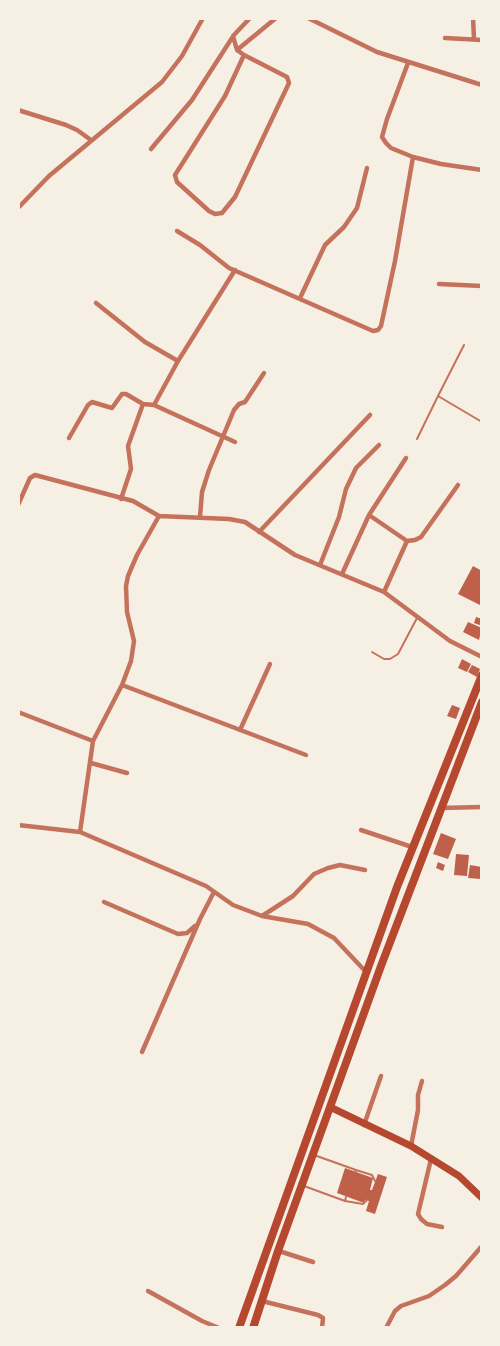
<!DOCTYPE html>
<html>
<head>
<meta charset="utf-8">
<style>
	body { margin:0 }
	#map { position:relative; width:500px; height:1346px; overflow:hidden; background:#f6efe4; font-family:"Fira Sans Condensed",sans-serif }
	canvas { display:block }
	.frame { position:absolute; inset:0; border:20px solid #f6efe4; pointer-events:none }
</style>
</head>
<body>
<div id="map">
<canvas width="500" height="1346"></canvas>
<div class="frame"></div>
</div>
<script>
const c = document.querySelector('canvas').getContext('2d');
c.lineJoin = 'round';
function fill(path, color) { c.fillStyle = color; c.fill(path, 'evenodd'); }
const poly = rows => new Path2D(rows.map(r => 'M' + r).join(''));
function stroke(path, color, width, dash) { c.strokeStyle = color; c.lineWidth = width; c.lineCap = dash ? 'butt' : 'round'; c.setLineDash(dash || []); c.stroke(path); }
fill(poly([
	[473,566,482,571,482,606,458,594],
	[476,617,482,619,482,626,474,623],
	[468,622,482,628,479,640,463,632],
	[462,659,471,664,467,672,458,668],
	[472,665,480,669,477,677,468,672],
	[452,705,460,708,456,719,447,716],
	[441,833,456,839,448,859,433,854],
	[456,854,469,855,467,876,454,875],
	[438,862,445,865,443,871,436,868],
	[470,865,482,867,481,879,468,878],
	[345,1168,373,1178,370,1190,372,1190,378,1174,387,1177,375,1214,366,1211,369,1201,365,1200,364,1203,337,1193]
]), '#bf614a');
stroke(poly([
	[438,396,464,345],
	[417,439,438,396,482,422],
	[372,652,384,659,390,659,398,654,417,618],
	[314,1155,356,1170,355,1172],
	[356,1170,372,1175,375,1181],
	[304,1186,345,1201,346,1197],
	[345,1201,363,1204,367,1200]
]), '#c5725c', 2);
stroke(poly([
	[308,18,377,52,482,85],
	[473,18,474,39],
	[445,38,482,40],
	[237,50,276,18],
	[244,55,287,77,289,83,235,197,222,213,215,214,209,211,177,182,175,175,225,96,244,55,237,50,233,36,250,18],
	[408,63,387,119,382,137,386,143,391,148,413,157,441,164,482,170],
	[18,110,66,125,77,130,91,140],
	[151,149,192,100,232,38],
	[18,208,49,176,162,82,182,56,203,18],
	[177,231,200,245,229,268,373,331,378,330,381,326,395,261,413,157],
	[439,284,482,286],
	[300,298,325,245,344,227,357,208,367,168],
	[96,303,145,342,178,361],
	[143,404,154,405,235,442],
	[154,405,178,361,235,270],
	[69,438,88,405,92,402,112,408,122,394,126,394,143,404,128,446,131,469,121,499],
	[18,505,30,478,35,475,133,501,159,516],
	[369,515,407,541,415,540,421,537,458,485],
	[200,517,202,492,209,470,234,410,239,404,245,402,264,373],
	[259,532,370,415],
	[320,565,339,517,346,489,356,468,379,445],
	[342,574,369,515,406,458],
	[384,592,407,541],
	[122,685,306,755],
	[18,712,93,741],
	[240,730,270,664],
	[91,763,127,773],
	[440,808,482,807],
	[18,825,80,832,206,886,233,905,262,916,308,924,334,938,367,973],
	[361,830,412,847],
	[80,832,93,741,122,685,131,661,134,641,127,612,126,586,128,576,137,555,159,516,229,519,245,522,295,555,384,592,450,641,482,657],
	[104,902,178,934,187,933,195,926],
	[262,916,293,896,314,874,328,868,340,865,365,870],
	[142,1052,200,919,214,892],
	[364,1125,381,1076],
	[411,1146,418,1110,418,1095,422,1081],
	[431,1159,418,1214,421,1219,427,1224,442,1227],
	[279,1251,313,1262],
	[148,1291,202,1321,219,1328],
	[262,1301,318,1315,323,1318,322,1328],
	[386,1328,395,1311,401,1306,429,1296,445,1285,456,1276,482,1246]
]), '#c5725c', 4.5);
stroke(poly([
	[330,1107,411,1146,459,1176,482,1198]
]), '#b5482f', 7);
stroke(poly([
	[239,1328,397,887,482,675],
	[253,1328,278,1251,381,966,482,702]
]), '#b5482f', 8);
</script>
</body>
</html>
